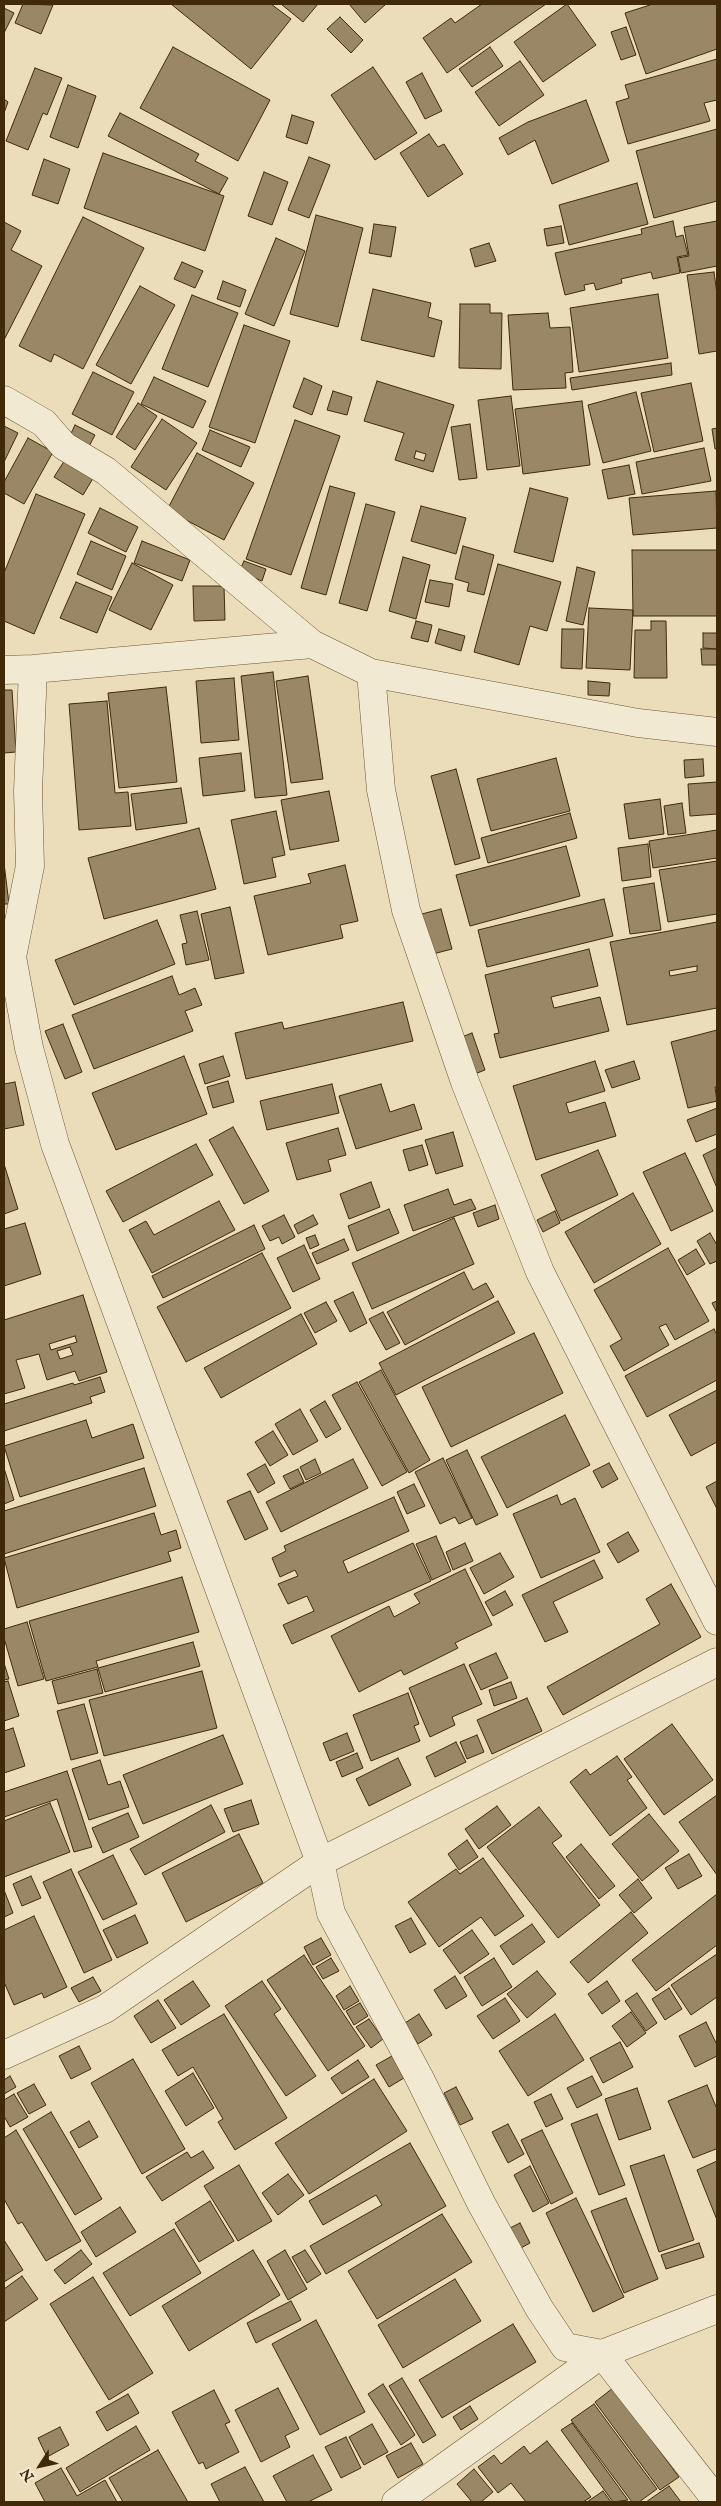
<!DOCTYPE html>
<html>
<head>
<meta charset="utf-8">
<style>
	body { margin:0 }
	#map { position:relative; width:721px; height:2506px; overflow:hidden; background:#ebddb9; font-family:"IM FELL English",serif }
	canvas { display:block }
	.frame { position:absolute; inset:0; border:5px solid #412a0a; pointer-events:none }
	.north { position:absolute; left:15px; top:2441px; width:50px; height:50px; -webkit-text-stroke:4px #f2e9d2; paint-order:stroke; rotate:235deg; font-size:14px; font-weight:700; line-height:20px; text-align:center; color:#412a0a }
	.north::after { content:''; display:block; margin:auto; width:18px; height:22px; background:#412a0a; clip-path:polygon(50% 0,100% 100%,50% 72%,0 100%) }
</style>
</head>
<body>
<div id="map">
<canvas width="721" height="2506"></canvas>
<div class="frame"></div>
<div class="north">N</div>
</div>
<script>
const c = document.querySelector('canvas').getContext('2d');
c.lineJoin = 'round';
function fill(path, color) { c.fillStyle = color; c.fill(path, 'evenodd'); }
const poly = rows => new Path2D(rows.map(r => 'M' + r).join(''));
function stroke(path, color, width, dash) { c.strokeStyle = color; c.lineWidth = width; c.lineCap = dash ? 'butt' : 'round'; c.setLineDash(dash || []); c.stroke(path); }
const building = poly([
	[23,4,53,5,41,34,15,23,23,4],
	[171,4,271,4,291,19,251,69,171,4],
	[281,4,318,4,303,22,281,4],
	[349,4,386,4,365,23,349,4],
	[482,4,546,4,447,73,423,38,451,18,455,23,482,4],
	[567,4,596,45,543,82,514,42,567,4],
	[653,4,717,4,717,49,646,74,625,13,653,4],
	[4,8,14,13,4,33,4,8],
	[340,17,363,40,351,53,327,29,340,17],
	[626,27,636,55,621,60,611,32,626,27],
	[173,47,270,100,238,161,140,108,173,47],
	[490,47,503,66,472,87,459,69,490,47],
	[717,59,717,100,704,103,710,121,628,144,616,102,629,98,625,85,717,59],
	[520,61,544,95,499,126,475,92,520,61],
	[373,67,417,133,375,160,331,95,373,67],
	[35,68,62,78,47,115,43,113,28,150,6,141,35,68],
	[422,73,442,111,425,119,406,82,422,73],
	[68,85,96,96,78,148,50,137,68,85],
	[4,99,8,102,4,113,4,99],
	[586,100,609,161,552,184,535,140,508,155,499,138,528,122,586,100],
	[120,113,199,154,195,161,228,178,219,194,108,136,120,113],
	[292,115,314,122,307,144,286,137,292,115],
	[717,129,717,201,654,218,636,151,717,129],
	[429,134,438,147,444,144,463,174,428,197,400,153,429,134],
	[103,153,224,196,205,251,84,208,103,153],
	[309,157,330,165,309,218,288,210,309,157],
	[44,159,70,169,58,204,32,195,44,159],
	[264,172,288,182,272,225,248,216,264,172],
	[637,183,648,224,569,245,559,205,637,183],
	[316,215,363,228,338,327,290,314,316,215],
	[83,217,144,248,83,369,54,354,51,362,19,346,83,217],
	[673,221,676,237,683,235,688,255,677,257,680,273,653,279,651,272,621,279,622,283,596,290,594,283,584,285,585,290,565,295,555,253,642,234,641,229,673,221],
	[717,221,717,266,681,273,678,258,689,256,684,227,717,221],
	[4,222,21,231,11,250,42,266,4,340,4,222],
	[374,224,396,227,391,257,369,253,374,224],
	[561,226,564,243,547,246,544,229,561,226],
	[276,238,305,251,274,326,245,314,276,238],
	[489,243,496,261,475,267,470,249,489,243],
	[182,262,203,271,195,288,174,279,182,262],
	[714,272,717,294,717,351,699,354,687,275,714,272],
	[223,281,246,290,240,307,217,299,223,281],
	[140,286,175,305,131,384,96,365,140,286],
	[373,289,431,303,428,317,442,321,434,357,361,340,373,289],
	[658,294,668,358,579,372,570,308,658,294],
	[192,295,238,313,208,387,162,369,192,295],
	[460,304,490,304,490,313,502,313,501,369,459,368,460,304],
	[548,313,550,328,570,327,573,372,565,373,566,388,513,390,508,315,548,313],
	[244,325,290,341,255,443,209,427,244,325],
	[671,363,672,375,572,390,570,378,671,363],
	[93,372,134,392,112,435,72,414,93,372],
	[154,377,206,401,193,428,141,404,154,377],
	[304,378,322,386,312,415,293,407,304,378],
	[377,381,454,405,433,472,395,460,404,433,364,421,377,381],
	[416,451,426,454,424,461,414,458,416,451],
	[691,383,703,441,654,452,641,393,691,383],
	[333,391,352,397,347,415,327,410,333,391],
	[636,392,651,451,603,463,588,405,636,392],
	[511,396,520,466,487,470,478,400,511,396],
	[582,401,590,465,523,474,515,409,582,401],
	[138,403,157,416,135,450,116,437,138,403],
	[162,419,197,443,166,490,131,467,162,419],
	[295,420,340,436,291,575,246,559,295,420],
	[470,424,477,478,459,480,451,427,470,424],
	[75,425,95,435,85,454,66,444,75,425],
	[4,426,18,433,4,462,4,426],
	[717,428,717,449,715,449,712,429,717,428],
	[210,430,250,447,241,467,202,450,210,430],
	[28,438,53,452,24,504,4,493,4,482,28,438],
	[704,448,711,481,642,494,636,462,704,448],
	[70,452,98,470,83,495,54,477,70,452],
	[197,453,254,483,224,540,167,510,197,453],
	[629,465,635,494,608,499,602,470,629,465],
	[330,486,355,493,326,595,301,588,330,486],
	[530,488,568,498,553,562,514,552,530,488],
	[716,491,717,528,633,535,629,498,716,491],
	[36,494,85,514,34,634,4,621,4,573,36,494],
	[366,504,395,512,367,611,339,603,366,504],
	[421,506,466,518,456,554,411,541,421,506],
	[100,508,138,527,126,552,88,533,100,508],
	[91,541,126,556,112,590,77,574,91,541],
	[142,541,190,560,182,581,134,563,142,541],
	[463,546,494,555,484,595,467,591,469,583,455,579,463,546],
	[632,550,717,550,717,616,633,616,632,550],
	[403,557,430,565,416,619,389,611,403,557],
	[244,561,266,569,262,581,239,572,244,561],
	[132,563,173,585,151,630,109,610,132,563],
	[498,564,561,582,547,631,530,626,519,665,474,652,498,564],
	[577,567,595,572,583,625,566,621,577,567],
	[430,580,453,584,449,607,425,602,430,580],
	[76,582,112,597,97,633,60,618,76,582],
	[193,586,224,586,225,620,194,621,193,586],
	[589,608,633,610,630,670,586,668,589,608],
	[416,621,432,625,428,642,411,638,416,621],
	[651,621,666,621,667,678,634,678,635,630,651,630,651,621],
	[439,629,465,636,461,651,435,643,439,629],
	[562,629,584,629,582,669,561,668,562,629],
	[703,633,717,633,717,649,703,648,703,633],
	[701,649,717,649,717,665,702,665,701,649],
	[273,672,287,795,255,798,241,676,273,672],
	[308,676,323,779,291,783,276,681,308,676],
	[234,678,239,740,201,743,196,681,234,678],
	[588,681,610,683,609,696,588,695,588,681],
	[166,687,177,782,119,788,108,693,166,687],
	[4,690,12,690,16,752,4,753,4,690],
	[107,701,115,793,128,792,131,826,79,830,69,704,107,701],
	[241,753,245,791,203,796,199,758,241,753],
	[556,758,570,811,491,831,477,779,556,758],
	[703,759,704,776,685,778,684,760,703,759],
	[456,769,480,858,455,865,431,776,456,769],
	[717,782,717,814,690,816,688,784,717,782],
	[181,788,187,823,136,830,131,794,181,788],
	[329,791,339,841,290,850,281,800,329,791],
	[660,799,664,834,629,839,624,804,660,799],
	[682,803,686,833,668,835,664,806,682,803],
	[276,811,285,855,272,858,276,877,244,884,231,820,276,811],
	[570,813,577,838,488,863,481,838,570,813],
	[199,828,216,889,104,919,88,858,199,828],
	[717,830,717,858,653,868,649,841,717,830],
	[648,844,651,877,622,881,618,848,648,844],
	[566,846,580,896,470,926,456,875,566,846],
	[717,861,717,914,668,922,659,870,717,861],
	[4,863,9,904,4,904,4,863],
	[345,865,358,921,340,925,343,938,268,955,254,896,311,883,308,874,345,865],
	[654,883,661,930,630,934,623,888,654,883],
	[604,899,613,936,487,967,478,930,604,899],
	[230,907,244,973,215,979,201,914,230,907],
	[441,909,452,949,429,955,418,915,441,909],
	[197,911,209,960,186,965,182,944,187,943,180,915,197,911],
	[157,920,175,964,74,1005,55,960,157,920],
	[717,922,717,1008,627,1025,610,942,717,922],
	[697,966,697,971,670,976,669,971,697,966],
	[589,949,598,986,551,997,554,1008,600,997,609,1031,500,1058,494,1034,499,1033,485,975,589,949],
	[172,976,179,995,195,988,202,1005,185,1011,193,1031,94,1069,72,1015,172,976],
	[403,1002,413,1041,246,1079,235,1033,282,1022,284,1029,403,1002],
	[63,1024,82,1072,65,1079,45,1031,63,1024],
	[717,1030,717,1087,715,1087,717,1101,688,1108,671,1042,717,1030],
	[472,1033,485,1070,472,1075,459,1038,472,1033],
	[184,1056,207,1114,116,1150,92,1093,184,1056],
	[223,1056,230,1076,205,1084,199,1064,223,1056],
	[595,1061,605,1091,566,1103,569,1113,605,1102,616,1136,536,1160,513,1086,595,1061],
	[634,1061,640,1079,612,1088,605,1070,634,1061],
	[228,1081,234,1102,213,1108,207,1087,228,1081],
	[15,1082,24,1125,4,1129,4,1084,15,1082],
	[332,1084,339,1113,267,1130,260,1101,332,1084],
	[381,1084,390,1112,414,1104,422,1129,356,1149,339,1096,381,1084],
	[717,1108,717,1134,696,1142,687,1120,717,1108],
	[233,1127,269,1191,244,1204,209,1140,233,1127],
	[338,1128,346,1155,328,1160,331,1171,297,1180,286,1143,338,1128],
	[453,1132,463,1166,436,1174,425,1140,453,1132],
	[196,1144,213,1175,123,1222,106,1191,196,1144],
	[422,1145,428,1165,409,1171,403,1150,422,1145],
	[717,1148,717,1188,703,1155,717,1148],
	[598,1150,618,1195,561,1221,541,1175,598,1150],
	[685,1153,713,1211,671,1231,643,1172,685,1153],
	[4,1164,18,1209,4,1214,4,1164],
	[371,1182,380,1207,349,1219,340,1194,371,1182],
	[448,1189,454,1205,471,1199,476,1209,413,1231,404,1205,448,1189],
	[633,1193,661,1244,594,1283,565,1232,633,1193],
	[219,1201,235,1230,152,1273,129,1230,146,1221,154,1235,219,1201],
	[495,1205,499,1219,478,1227,473,1213,495,1205],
	[389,1209,399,1233,357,1251,348,1226,389,1209],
	[555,1211,560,1223,543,1232,537,1220,555,1211],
	[284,1215,295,1237,282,1244,279,1237,270,1241,262,1226,284,1215],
	[313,1215,318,1224,298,1234,294,1225,313,1215],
	[454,1218,474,1264,372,1309,352,1263,454,1218],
	[25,1223,41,1274,4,1286,4,1229,25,1223],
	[254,1225,265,1249,163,1298,152,1276,254,1225],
	[710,1233,717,1245,717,1261,710,1264,697,1241,710,1233],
	[315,1235,319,1245,310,1249,306,1238,315,1235],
	[344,1239,349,1250,317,1264,312,1253,344,1239],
	[304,1245,320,1279,293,1292,277,1258,304,1245],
	[668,1248,709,1321,675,1340,666,1324,659,1327,669,1345,624,1371,610,1346,622,1339,594,1290,668,1248],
	[696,1249,705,1264,687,1275,678,1260,696,1249],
	[262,1253,291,1308,186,1362,157,1307,262,1253],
	[464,1272,473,1290,486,1283,494,1297,405,1345,387,1312,464,1272],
	[353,1292,367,1323,350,1332,334,1301,353,1292],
	[83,1295,107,1372,79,1381,75,1371,47,1380,39,1354,16,1360,25,1388,4,1394,4,1320,83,1295],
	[75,1336,77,1342,51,1350,49,1344,75,1336],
	[70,1347,73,1355,60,1359,57,1351,70,1347],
	[498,1301,515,1333,396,1395,379,1363,498,1301],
	[717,1301,717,1313,712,1303,717,1301],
	[326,1302,337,1321,315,1333,304,1313,326,1302],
	[383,1312,400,1343,386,1350,369,1319,383,1312],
	[301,1314,317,1344,221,1398,204,1368,301,1314],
	[714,1329,717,1335,717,1380,647,1417,625,1376,714,1329],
	[534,1333,563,1393,451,1447,422,1387,534,1333],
	[381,1370,430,1460,409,1473,359,1382,381,1370],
	[100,1377,105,1392,90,1397,92,1403,4,1431,4,1404,73,1383,74,1385,100,1377],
	[357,1382,407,1472,382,1486,332,1395,357,1382],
	[717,1390,717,1442,691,1456,669,1415,717,1390],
	[325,1401,341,1429,326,1438,310,1410,325,1401],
	[300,1409,318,1441,293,1455,275,1424,300,1409],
	[565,1415,590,1465,507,1508,481,1457,565,1415],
	[86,1420,92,1438,133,1424,144,1458,20,1497,4,1446,86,1420],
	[273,1431,288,1455,270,1466,255,1442,273,1431],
	[467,1450,498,1515,476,1525,446,1460,467,1450],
	[443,1458,472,1518,459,1524,455,1517,440,1524,415,1472,443,1458],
	[315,1459,321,1473,306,1480,300,1467,315,1459],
	[353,1459,368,1488,281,1532,266,1502,353,1459],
	[609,1463,618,1479,602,1488,593,1471,609,1463],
	[265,1464,275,1483,258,1493,247,1474,265,1464],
	[4,1468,14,1500,4,1504,4,1468],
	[144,1468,156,1506,4,1554,4,1511,144,1468],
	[298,1469,304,1482,290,1489,283,1476,298,1469],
	[717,1481,717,1509,706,1487,717,1481],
	[414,1484,425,1506,407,1514,397,1492,414,1484],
	[250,1491,268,1529,245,1540,227,1501,250,1491],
	[557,1495,561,1505,575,1498,600,1552,541,1578,513,1514,557,1495],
	[394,1497,409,1531,343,1561,348,1573,413,1543,431,1581,292,1644,283,1625,314,1611,307,1596,288,1604,278,1584,298,1576,295,1570,280,1577,272,1558,286,1551,284,1546,394,1497],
	[154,1513,161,1535,176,1530,181,1548,168,1552,171,1561,17,1608,4,1558,154,1513],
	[628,1532,639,1551,618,1563,607,1544,628,1532],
	[436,1536,451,1571,432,1580,416,1544,436,1536],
	[465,1543,473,1561,453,1570,446,1552,465,1543],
	[500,1553,514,1577,484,1594,470,1568,500,1553],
	[594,1560,603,1578,553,1602,568,1632,545,1642,522,1595,594,1560],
	[465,1569,492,1625,455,1643,458,1648,404,1675,401,1670,359,1692,331,1636,389,1606,394,1617,420,1603,414,1594,465,1569],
	[182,1577,199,1632,96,1661,98,1667,46,1681,29,1621,182,1577],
	[671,1584,701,1637,563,1715,547,1687,660,1624,646,1599,671,1584],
	[505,1591,513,1605,493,1616,485,1602,505,1591],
	[27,1622,44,1679,18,1686,4,1638,4,1629,27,1622],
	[193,1642,200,1666,105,1692,98,1668,193,1642],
	[496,1653,508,1678,481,1690,469,1665,496,1653],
	[4,1663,9,1679,4,1680,4,1663],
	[464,1664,482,1704,452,1717,455,1725,430,1737,409,1688,464,1664],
	[97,1669,103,1693,58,1704,52,1681,97,1669],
	[202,1671,217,1728,104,1756,89,1700,202,1671],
	[8,1681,19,1716,4,1721,4,1682,8,1681],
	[511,1682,517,1698,494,1706,489,1690,511,1682],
	[408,1693,419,1724,414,1726,420,1741,371,1761,353,1715,408,1693],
	[527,1698,542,1731,492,1754,477,1720,527,1698],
	[84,1704,98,1753,71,1760,57,1711,84,1704],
	[672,1724,713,1780,664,1815,624,1759,672,1724],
	[13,1728,25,1766,4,1773,4,1731,13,1728],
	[347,1733,354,1751,330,1761,323,1743,347,1733],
	[223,1735,243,1784,143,1824,123,1775,223,1735],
	[477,1735,484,1752,467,1759,460,1742,477,1735],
	[456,1742,466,1762,435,1777,426,1757,456,1742],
	[357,1753,363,1768,342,1777,336,1762,357,1753],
	[617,1756,632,1777,627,1780,647,1808,610,1836,570,1782,586,1769,590,1775,617,1756],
	[398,1758,411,1785,369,1806,356,1779,398,1758],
	[100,1760,108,1785,120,1781,129,1807,89,1820,72,1769,100,1760],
	[67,1771,92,1847,74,1852,57,1799,4,1817,4,1792,67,1771],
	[717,1795,717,1875,679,1822,717,1795],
	[251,1800,259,1824,233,1832,224,1809,251,1800],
	[50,1803,70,1852,4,1877,4,1821,50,1803],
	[211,1805,225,1832,145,1875,130,1849,211,1805],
	[497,1806,511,1825,479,1849,465,1829,497,1806],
	[539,1807,562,1836,552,1843,600,1905,558,1938,487,1847,539,1807],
	[128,1813,139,1837,103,1853,92,1828,128,1813],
	[649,1814,679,1851,642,1881,612,1844,649,1814],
	[239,1834,263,1883,186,1922,162,1873,239,1834],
	[467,1840,478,1857,459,1870,448,1854,467,1840],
	[581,1844,615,1886,599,1899,566,1857,581,1844],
	[689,1854,702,1876,678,1889,665,1868,689,1854],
	[113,1855,137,1904,103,1920,78,1872,113,1855],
	[483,1858,524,1916,495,1936,481,1917,439,1947,408,1902,456,1869,460,1874,483,1858],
	[71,1869,112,1960,84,1973,43,1882,71,1869],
	[31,1876,41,1898,22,1906,13,1884,31,1876],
	[638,1879,652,1898,634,1913,619,1895,638,1879],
	[4,1890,13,1913,4,1917,4,1890],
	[717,1894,717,1945,656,1991,632,1960,717,1894],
	[631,1912,648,1933,588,1983,570,1962,631,1912],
	[135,1915,148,1943,117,1958,103,1930,135,1915],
	[34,1916,67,1987,44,1998,42,1993,14,2005,4,1982,4,1930,34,1916],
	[411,1918,426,1944,410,1953,395,1926,411,1918],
	[532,1924,545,1942,513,1965,500,1946,532,1924],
	[472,1930,489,1954,460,1974,443,1950,472,1930],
	[321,1938,331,1955,313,1965,304,1947,321,1938],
	[717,1954,717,1997,691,2015,671,1985,717,1954],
	[304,1955,365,2046,328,2071,267,1980,304,1955],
	[331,1958,339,1971,323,1979,316,1967,331,1958],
	[494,1958,512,1987,482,2006,464,1977,494,1958],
	[537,1971,556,1994,527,2018,507,1994,537,1971],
	[455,1976,467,1996,446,2009,434,1990,455,1976],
	[93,1977,101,1991,79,2002,71,1988,93,1977],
	[193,1981,210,2006,181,2025,164,2000,193,1981],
	[262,1981,281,2009,274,2014,316,2076,286,2096,225,2006,262,1981],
	[607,1981,620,2001,602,2014,588,1994,607,1981],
	[350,1986,359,2001,344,2010,336,1996,350,1986],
	[669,1988,682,2009,665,2020,652,1999,669,1988],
	[637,1993,657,2023,646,2031,625,2001,637,1993],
	[505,1998,520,2021,493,2039,477,2016,505,1998],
	[158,2000,176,2028,151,2043,134,2016,158,2000],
	[360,2003,368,2016,354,2025,346,2011,360,2003],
	[631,2012,646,2033,627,2047,612,2026,631,2012],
	[224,2014,287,2118,235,2150,218,2122,223,2119,193,2067,178,2076,162,2050,224,2014],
	[419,2014,432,2035,418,2044,405,2023,419,2014],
	[555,2014,584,2060,528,2096,499,2051,555,2014],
	[369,2019,383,2039,371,2048,356,2027,369,2019],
	[706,2022,717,2045,717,2056,695,2067,679,2036,706,2022],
	[620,2042,633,2067,603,2083,590,2058,620,2042],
	[79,2046,91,2069,71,2079,59,2056,79,2046],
	[392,2056,404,2078,389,2087,376,2065,392,2056],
	[133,2059,185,2149,142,2174,91,2083,133,2059],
	[358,2060,369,2077,342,2094,331,2078,358,2060],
	[193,2073,214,2108,186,2126,165,2091,193,2073],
	[10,2076,16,2087,4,2094,4,2080,10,2076],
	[592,2076,602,2095,577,2108,567,2088,592,2076],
	[374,2079,407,2131,309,2194,275,2143,374,2079],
	[34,2084,46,2105,29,2114,17,2093,34,2084],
	[707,2085,717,2109,717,2152,716,2149,693,2158,668,2101,707,2085],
	[456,2087,473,2119,460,2125,444,2093,456,2087],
	[637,2088,651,2129,619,2140,605,2099,637,2088],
	[14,2094,28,2117,10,2127,4,2116,4,2100,14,2094],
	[551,2094,563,2119,546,2127,534,2102,551,2094],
	[51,2112,102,2199,75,2215,23,2129,51,2112],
	[597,2114,625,2185,599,2195,571,2124,597,2114],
	[89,2121,98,2137,79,2148,70,2132,89,2121],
	[508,2124,524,2154,508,2163,492,2132,508,2124],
	[16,2130,81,2241,46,2261,22,2222,18,2224,4,2199,4,2138,16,2130],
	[542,2130,573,2193,551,2204,521,2140,542,2130],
	[410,2143,446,2206,326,2274,310,2246,382,2205,376,2195,323,2225,309,2201,410,2143],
	[203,2151,214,2168,162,2201,146,2177,187,2152,191,2158,203,2151],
	[664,2155,694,2240,659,2252,630,2166,664,2155],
	[717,2161,717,2220,697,2170,717,2161],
	[239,2165,272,2221,238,2241,204,2186,239,2165],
	[530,2166,549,2203,533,2212,514,2175,530,2166],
	[288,2174,304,2195,278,2215,262,2193,288,2174],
	[576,2198,624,2297,593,2312,546,2213,576,2198],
	[626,2198,658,2279,624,2293,591,2211,626,2198],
	[210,2201,234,2241,199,2262,175,2223,210,2201],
	[120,2207,136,2232,96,2257,81,2232,120,2207],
	[442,2214,472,2262,377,2319,348,2271,442,2214],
	[520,2223,530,2243,521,2248,510,2228,520,2223],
	[174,2229,201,2273,130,2316,103,2273,174,2229],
	[4,2240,23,2270,4,2282,4,2240],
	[699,2243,704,2257,666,2269,661,2255,699,2243],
	[81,2250,92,2264,65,2284,54,2270,81,2250],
	[253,2250,280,2295,189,2351,162,2306,253,2250],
	[285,2250,307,2289,288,2300,267,2261,285,2250],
	[305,2250,321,2274,307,2283,292,2257,305,2250],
	[22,2276,38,2299,4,2322,4,2289,22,2276],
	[93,2277,153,2373,109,2400,50,2304,93,2277],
	[455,2279,481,2321,403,2368,378,2325,455,2279],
	[291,2301,301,2320,256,2343,247,2323,291,2301],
	[316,2320,365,2412,320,2435,272,2344,316,2320],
	[513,2324,536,2362,442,2418,419,2380,513,2324],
	[402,2378,436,2435,423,2443,389,2386,402,2378],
	[383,2384,415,2435,401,2445,368,2394,383,2384],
	[278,2388,299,2429,285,2436,290,2447,261,2462,235,2410,278,2388],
	[613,2388,679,2477,660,2490,595,2402,613,2388],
	[214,2390,230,2422,225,2424,239,2452,206,2469,203,2462,199,2464,172,2412,214,2390],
	[128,2394,139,2413,107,2431,96,2412,128,2394],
	[594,2404,657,2489,639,2502,632,2502,571,2420,594,2404],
	[470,2406,478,2419,461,2430,453,2417,470,2406],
	[572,2423,628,2500,613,2502,561,2430,572,2423],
	[372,2424,388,2452,364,2465,349,2437,372,2424],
	[136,2426,150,2450,80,2492,66,2468,136,2426],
	[60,2427,69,2445,47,2457,38,2438,60,2427],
	[346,2437,361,2468,341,2478,325,2447,346,2437],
	[547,2441,591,2497,583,2502,526,2502,511,2483,498,2493,478,2467,494,2455,501,2464,524,2446,530,2454,547,2441],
	[411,2443,423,2464,398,2478,386,2456,411,2443],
	[158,2450,188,2502,123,2502,109,2478,158,2450],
	[313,2455,332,2490,308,2502,287,2502,273,2476,313,2455],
	[245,2467,264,2502,220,2502,211,2484,245,2467],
	[61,2468,77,2496,105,2480,117,2502,45,2502,35,2483,61,2468],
	[474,2469,493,2492,481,2502,472,2502,457,2484,474,2469],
	[669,2486,681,2502,646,2502,669,2486],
	[603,2491,611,2502,587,2502,603,2491]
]);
fill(building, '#998765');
stroke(building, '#412a0a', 1);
const street = poly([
	[4,400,44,423,64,446,106,471,312,644],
	[33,669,28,791,30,866,12,957,29,1048,55,1144,320,1862,331,1913,419,2077,481,2203,539,2308,565,2347,602,2354,717,2501],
	[4,670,33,669,312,644,371,673,638,723,717,732],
	[371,673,381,790,406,910,465,1082,540,1272,717,1621],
	[4,2055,105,2009,320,1862,717,1662],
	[396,2502,602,2354,717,2309]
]);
stroke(street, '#6c5736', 29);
stroke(street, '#f2e9d2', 28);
</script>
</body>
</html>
